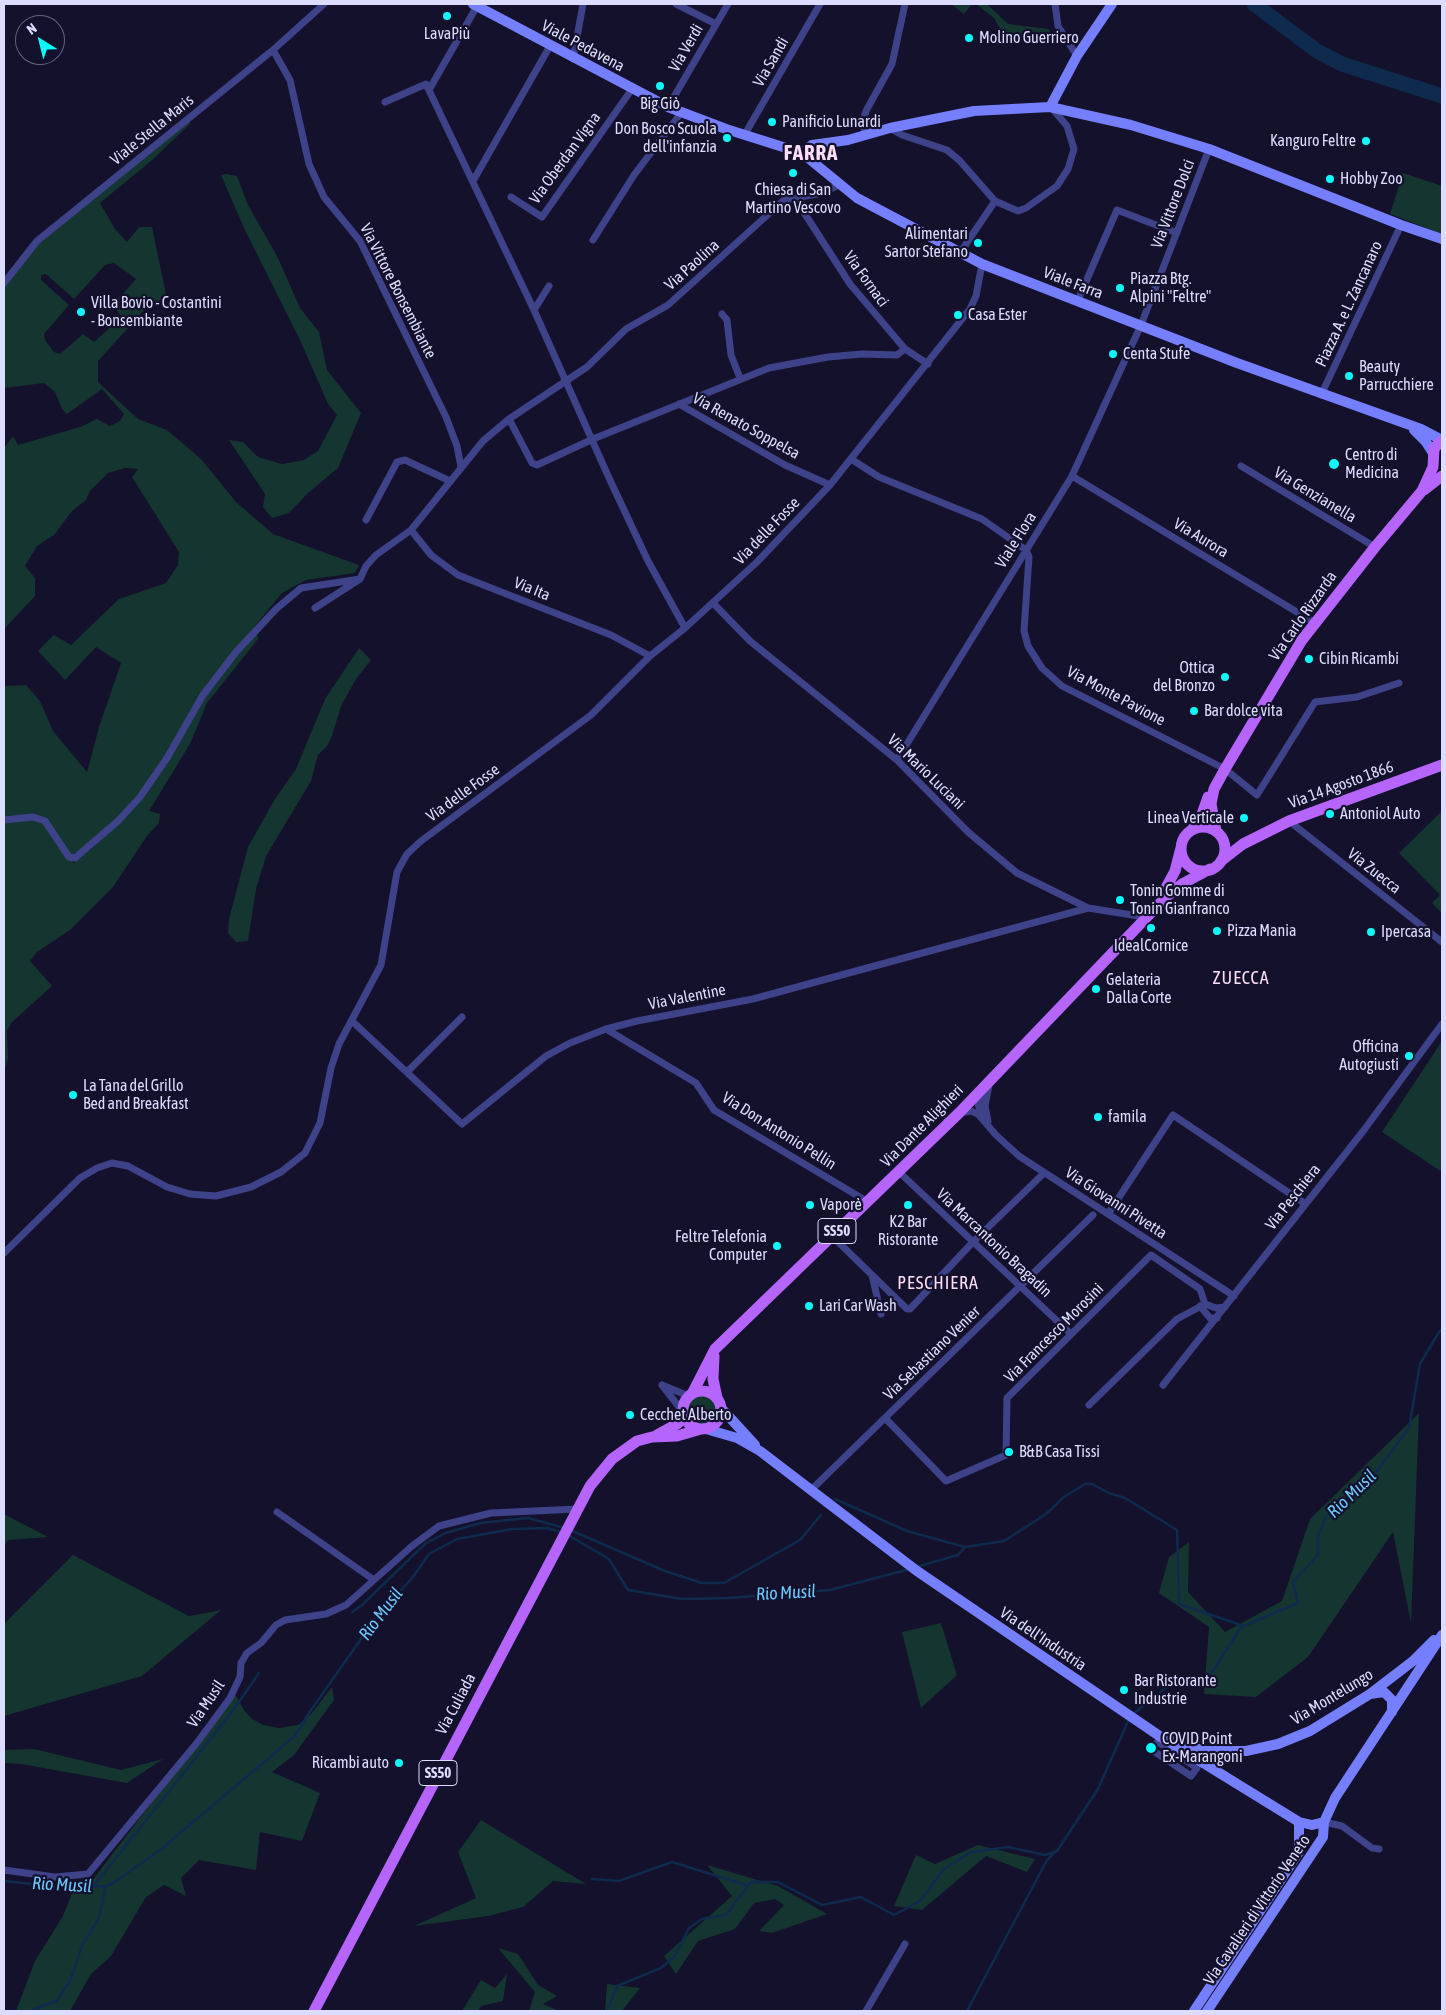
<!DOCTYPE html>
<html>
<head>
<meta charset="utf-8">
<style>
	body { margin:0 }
	#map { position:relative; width:1446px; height:2015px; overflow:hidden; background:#13112b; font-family:"Asap Condensed",sans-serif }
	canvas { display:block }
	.frame { position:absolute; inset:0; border:5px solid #dcdcfe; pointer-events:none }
	.north { position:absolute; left:15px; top:15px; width:50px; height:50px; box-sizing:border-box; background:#13112b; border:1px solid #63627f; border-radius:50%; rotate:324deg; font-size:14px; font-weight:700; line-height:20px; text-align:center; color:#dcdcfe }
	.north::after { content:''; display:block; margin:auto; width:18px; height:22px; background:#0cfafa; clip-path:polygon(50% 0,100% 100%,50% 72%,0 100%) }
</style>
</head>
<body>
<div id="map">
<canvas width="1446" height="2015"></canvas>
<div class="frame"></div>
<div class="north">N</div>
</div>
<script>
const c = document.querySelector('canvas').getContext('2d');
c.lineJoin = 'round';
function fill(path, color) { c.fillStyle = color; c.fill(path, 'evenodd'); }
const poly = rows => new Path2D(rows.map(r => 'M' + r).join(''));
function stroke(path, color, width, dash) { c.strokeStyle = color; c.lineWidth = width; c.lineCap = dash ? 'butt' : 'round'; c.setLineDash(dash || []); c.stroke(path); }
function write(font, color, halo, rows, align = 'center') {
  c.font = font + ' "Asap Condensed",sans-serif'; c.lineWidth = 4.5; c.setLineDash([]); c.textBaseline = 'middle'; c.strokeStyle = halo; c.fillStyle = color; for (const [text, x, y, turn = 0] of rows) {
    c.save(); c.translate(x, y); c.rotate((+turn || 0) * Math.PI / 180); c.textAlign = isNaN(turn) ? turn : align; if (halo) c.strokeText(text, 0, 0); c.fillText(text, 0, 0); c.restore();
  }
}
fill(poly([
	[951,4,972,4,964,14],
	[976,4,987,4,1008,24,1049,29,1054,44,1033,38,1010,46,994,18],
	[189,116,190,124,151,161,100,203,115,229,127,242,139,227,152,227,166,294,157,305,148,306,98,361,98,382,138,419,167,430,201,459,236,502,273,534,359,565,355,573,306,580,282,593,222,666,198,700,168,754,144,788,107,830,77,855,69,857,74,863,94,847,146,790,170,756,201,701,257,629,258,639,207,703,190,744,149,811,160,814,159,823,147,836,113,887,70,930,37,952,30,961,52,986,12,1022,7,1031,8,1058,4,1072,4,686,26,685,40,701,53,731,87,772,99,727,121,663,96,647,65,680,38,651,54,635,71,645,119,599,166,583,178,565,179,552,132,477,138,469,125,468,108,473,90,491,86,500,72,511,54,535,37,546,25,566,35,578,35,596,4,629,4,448,13,436,18,445,80,427,97,419,110,426,120,421,124,414,102,389,67,414,62,409,55,392,44,383,4,388,4,289,18,260,105,183],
	[114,263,136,279,113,305,122,317,94,342,83,334,60,354,54,352,45,340,44,334,69,305,41,280,41,275,46,274,74,299,105,265],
	[1403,173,1442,186,1442,234,1390,214],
	[226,174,237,176,248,205,278,258,300,308,319,332,327,370,361,413,338,468,308,493,289,513,272,518,263,507,265,494,229,440,243,442,258,457,282,464,304,460,318,451,337,415,328,404,300,340,244,228,221,175],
	[359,648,371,660,356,679,341,706,332,736,327,746,318,755,311,781,266,856,256,889,248,941,236,942,228,933,229,919,248,847,275,799,296,769,325,699],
	[1442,811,1442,913,1432,903,1440,895,1399,853],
	[1442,1041,1442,1172,1382,1132],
	'685 1410a17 17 0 1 1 34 0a17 17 0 1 1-34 0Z',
	[1419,1413,1411,1623,1393,1532,1308,1657,1256,1697,1204,1694,1209,1627,1159,1593,1169,1557,1189,1542,1188,1592,1225,1632,1282,1601,1310,1519],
	[4,1514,48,1537,8,1540,4,1547],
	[73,1555,189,1616,221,1610,142,1676,4,1716,4,1624],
	[941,1623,957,1675,921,1708,902,1632],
	[332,1687,334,1700,294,1755,272,1772,320,1793,302,1841,260,1832,256,1870,199,1860,181,1878,186,1896,164,1885,146,1897,111,1956,91,1974,70,2011,16,2011,35,1961,63,1916,72,1893,75,1889,91,1882,235,1694,244,1710,251,1718,263,1725,279,1728,298,1725,311,1714],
	[34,1749,121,1770,163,1759,127,1783,21,1764,4,1763,4,1750],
	[481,1820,586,1884,553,1881,523,1907,488,1916,414,1926,476,1898,458,1852],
	[978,1845,1035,1859,1027,1872,986,1856,922,1910,894,1906,916,1855,935,1864],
	[707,1865,778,1886,827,1914,772,1933,759,1931,784,1905,775,1899,754,1903,735,1929,698,1941,676,1974,664,1956,732,1896],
	[498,1948,518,1954,538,1985,557,1996,543,2004,559,2011,529,2011,535,1992],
	[507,1974,503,2001,481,2006,478,2011,462,2011,481,1980,495,1988],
	[607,1984,640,1988,622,2011,605,2011]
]), '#153530');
stroke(poly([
	[835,1499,907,1531,965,1547],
	[570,1530,665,1571,702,1583,724,1583,800,1540,821,1515],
	[568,1535,609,1559,628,1590,682,1599,728,1598,830,1590,910,1569],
	[916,1567,958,1555,965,1547,1004,1541,1046,1514,1064,1497,1085,1484,1092,1484,1109,1493,1125,1498,1177,1530,1179,1604,1244,1626,1298,1603,1293,1582,1318,1555,1318,1535,1326,1517,1374,1475,1409,1428,1420,1364,1439,1332,1442,1329],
	[352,1612,362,1605,426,1543,446,1533,480,1523,528,1518,565,1528],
	[1132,1715,1168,1686,1208,1678,1242,1626],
	[592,1879,619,1881,672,1862,746,1885],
	[4,1881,71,1888,106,1886,115,1882,160,1850,295,1736,309,1713,375,1619,413,1577,429,1554,457,1539,512,1529,547,1528,561,1532],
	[93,1887,232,1712,259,1673],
	[33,2011,34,2009,57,2001,70,1981,82,1946,99,1918,106,1886],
	[607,2011,617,1986,661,1968,674,1957,689,1928,702,1919,726,1915,751,1882,778,1882,822,1905,861,1897,894,1915,920,1901,944,1869,971,1852,1008,1847,1045,1855,1057,1851,1098,1789,1129,1719],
	[967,2011,1047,1860,1054,1853]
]), '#0e2b4d', 2.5);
stroke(poly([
	[1254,4,1317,51,1342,64,1442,96]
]), '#0e2b4d', 15);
stroke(poly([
	[676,4,716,24],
	[1055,4,1058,26,1077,56],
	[273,50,290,80,309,164,324,197,360,241,446,417,457,446,461,467],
	[573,59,583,4],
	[429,90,477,6],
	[385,102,426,84,534,310],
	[668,107,728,4],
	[890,128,902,135,947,150,960,161,995,201],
	[745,134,820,4],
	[867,135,862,124,866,111,892,64,905,4],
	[473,181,550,46],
	[511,197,542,217,632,89],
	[797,198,805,214,850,284,905,349,928,364],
	[593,240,634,175,681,113],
	[960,253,995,201,1018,211,1026,208,1057,186,1068,169,1074,149,1067,126,1051,107],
	[4,283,37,241,273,50,324,4],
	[549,286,534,310,609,478,648,561,685,628],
	[1078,300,1117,210,1177,233],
	[722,314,727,320,731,355,740,378],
	[1321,395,1401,225],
	[679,404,785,465,830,485],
	[509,419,532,463,537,465,593,439,769,368,828,357,862,354,897,355,905,349],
	[851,459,879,477,982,519,1026,550,1029,557,1024,631,1028,646,1042,668,1062,686,1225,769,1257,795,1315,702,1357,697,1399,683],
	[1241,466,1375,547],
	[1072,476,1315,623],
	[366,520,397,462,405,460,450,481],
	[713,603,750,641,897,760,968,832,1017,873,1088,908,1145,917],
	[315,608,360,579,366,566,376,555,411,530],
	[650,656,611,635,458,575,431,555,411,530,483,441,509,419,587,367,626,329,668,305,784,200,822,193,841,184],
	[897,760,1072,476,1141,325,1209,149],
	[4,820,33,817,45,821,69,857,75,858,118,821,140,797,167,758,203,695,236,652,276,609,301,588,360,579],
	[1289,821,1442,942],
	[352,1021,462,1124,546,1056,570,1043,606,1029,637,1021,753,999,1088,908],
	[606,1029,696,1083,714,1110,868,1202],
	[407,1072,462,1017],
	[981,1092,978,1103,981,1116],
	[960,1113,971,1111,978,1114,996,1135,1019,1156,1234,1296],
	[988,1121,985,1106,989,1085],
	[899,1172,1071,1334],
	[1108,1214,1173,1115,1304,1203],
	[832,1236,907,1309,910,1309,972,1243,1044,1173],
	[4,1253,80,1178,97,1168,112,1163,128,1166,167,1187,190,1194,216,1196,251,1187,281,1172,305,1153,320,1123,331,1068,339,1044,381,965,397,872,407,854,421,841,591,715,650,656,685,628,757,562,830,485,970,309,976,296,982,264],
	[872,1275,881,1314],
	[1200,1306,1210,1318,1217,1318],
	[662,1385,683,1412],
	[662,1385,689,1396],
	[1163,1385,1364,1130,1442,1024],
	[1089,1405,1177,1319,1205,1304,1216,1308,1225,1307],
	[885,1418,946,1481,1006,1455,1007,1398,1151,1255,1200,1289,1205,1304],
	[811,1490,1093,1215],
	[277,1512,374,1580],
	[1158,1742,1197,1768,1191,1776,1152,1750,1161,1737],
	[1324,1822,1342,1826,1372,1848,1379,1849],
	[4,1870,55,1877,88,1874,196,1744,230,1698,240,1677,241,1663,247,1653,261,1643,276,1625,285,1620,326,1614,346,1605,412,1546,439,1526,491,1513,577,1509],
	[866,2011,905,1944]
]), '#3e4289', 7);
stroke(poly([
	[473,4,668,107,726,129,802,153,857,198,982,264,1237,363,1421,429,1442,440],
	[1050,107,1077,56,1112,4],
	[802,153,812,145,848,140,890,128,974,111,1050,107,1131,125,1209,149,1401,225,1442,239],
	[1414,430,1426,442,1433,453],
	[721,1408,755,1445],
	[706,1429,737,1438,760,1451,917,1571,1161,1737,1299,1822,1312,1825,1324,1822],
	[1370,1694,1384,1692,1392,1700,1392,1712],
	[1174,1741,1206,1751,1246,1751,1278,1744,1310,1731,1370,1694,1413,1661,1434,1640],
	[1194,2011,1299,1852,1299,1822],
	[1207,2011,1323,1837,1324,1822,1335,1798,1442,1635]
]), '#757efc', 10);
stroke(poly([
	[1424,490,1442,476],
	'1181 849a22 22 0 1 1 44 0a22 22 0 1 1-44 0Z',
	[1192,830,1201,817,1208,797],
	[1216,831,1211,804,1214,789,1225,769,1302,640,1375,547,1422,491,1433,467,1434,448,1442,441],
	[1221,861,1243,844,1289,821,1442,765],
	[1162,895,1175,871,1181,848],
	[714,1356,713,1379,717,1398],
	'683 1410a19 19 0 1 1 38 0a19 19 0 1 1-38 0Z',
	[692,1394,715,1349,959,1113,1167,896,1182,884,1210,869],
	[657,1435,677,1424,684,1417],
	[314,2011,590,1486,612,1459,637,1441,652,1437,677,1436,701,1429]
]), '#b565fc', 11);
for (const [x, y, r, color] of [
	[447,16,5,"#0cfafa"],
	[969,38,5,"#0cfafa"],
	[660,86,5,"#0cfafa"],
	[772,122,5,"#0cfafa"],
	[727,138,5,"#0cfafa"],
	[1366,141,5,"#0cfafa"],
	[793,173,5,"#0cfafa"],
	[1330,179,5,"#0cfafa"],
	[978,243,5,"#0cfafa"],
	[1120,288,5,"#0cfafa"],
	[81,312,5,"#0cfafa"],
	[958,315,5,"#0cfafa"],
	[1113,354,5,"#0cfafa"],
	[1349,376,5,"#0cfafa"],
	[1334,464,6,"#0cfafa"],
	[1309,659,5,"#0cfafa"],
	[1225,677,5,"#0cfafa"],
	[1194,711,5,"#0cfafa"],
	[1330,814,5,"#0cfafa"],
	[1244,818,5,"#0cfafa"],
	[1120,900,5,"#0cfafa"],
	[1151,928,5,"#0cfafa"],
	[1217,931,5,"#0cfafa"],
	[1371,932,5,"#0cfafa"],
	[1096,989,5,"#0cfafa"],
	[1409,1056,5,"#0cfafa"],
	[73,1095,5,"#0cfafa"],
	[1098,1117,5,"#0cfafa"],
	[810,1205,5,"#0cfafa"],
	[908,1205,5,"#0cfafa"],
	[777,1246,5,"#0cfafa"],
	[809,1306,5,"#0cfafa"],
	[630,1415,5,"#0cfafa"],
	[1009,1452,5,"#0cfafa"],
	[1124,1690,5,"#0cfafa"],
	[1151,1748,6,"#0cfafa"],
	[399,1763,5,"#0cfafa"]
]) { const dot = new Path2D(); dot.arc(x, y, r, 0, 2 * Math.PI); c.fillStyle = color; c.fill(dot); stroke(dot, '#13112b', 2); }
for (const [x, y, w] of [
	[837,1231,38],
	[438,1773,38]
]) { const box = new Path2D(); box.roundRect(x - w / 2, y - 12.5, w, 25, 4); c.fillStyle = '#13112b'; c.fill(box); stroke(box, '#dcdcfe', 1); }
write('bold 15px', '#dcdcfe', null, [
	["SS50",837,1231],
	["SS50",438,1773]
]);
write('16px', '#dcdcfe', '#13112b', [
	["LavaPiù",447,34,"center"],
	["Molino Guerriero",979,38],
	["Big Giò",660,104,"center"],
	["Panificio Lunardi",782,122],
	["Don Bosco Scuola",717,129,"right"],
	["dell'infanzia",717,147,"right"],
	["Kanguro Feltre",1356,141,"right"],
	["Hobby Zoo",1340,179],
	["Chiesa di San",793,190,"center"],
	["Martino Vescovo",793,208,"center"],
	["Alimentari",968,234,"right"],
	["Sartor Stefano",968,252,"right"],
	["Piazza Btg.",1130,279],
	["Alpini \"Feltre\"",1130,297],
	["Villa Bovio - Costantini",91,303],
	["- Bonsembiante",91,321],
	["Casa Ester",968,315],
	["Centa Stufe",1123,354],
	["Beauty",1359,367],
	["Parrucchiere",1359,385],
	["Centro di",1345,455],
	["Medicina",1345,473],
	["Cibin Ricambi",1319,659],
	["Ottica",1215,668,"right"],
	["del Bronzo",1215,686,"right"],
	["Bar dolce vita",1204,711],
	["Antoniol Auto",1340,814],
	["Linea Verticale",1234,818,"right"],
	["Tonin Gomme di",1130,891],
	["Tonin Gianfranco",1130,909],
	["Pizza Mania",1227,931],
	["Ipercasa",1381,932],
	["IdealCornice",1151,946,"center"],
	["Gelateria",1106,980],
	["Dalla Corte",1106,998],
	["Officina",1399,1047,"right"],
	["Autogiusti",1399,1065,"right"],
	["La Tana del Grillo",83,1086],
	["Bed and Breakfast",83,1104],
	["famila",1108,1117],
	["Vaporè",820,1205],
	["K2 Bar",908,1222,"center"],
	["Ristorante",908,1240,"center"],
	["Feltre Telefonia",767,1237,"right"],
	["Computer",767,1255,"right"],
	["Lari Car Wash",819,1306],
	["Cecchet Alberto",640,1415],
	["B&B Casa Tissi",1019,1452],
	["Bar Ristorante",1134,1681],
	["Industrie",1134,1699],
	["COVID Point",1162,1739],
	["Ex-Marangoni",1162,1757],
	["Ricambi auto",389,1763,"right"]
], 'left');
write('16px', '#dcdcfe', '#13112b', [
	["Viale Pedavena",583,46,28],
	["Via Verdi",686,48,-60],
	["Via Sandi",771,62,-60],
	["Viale Stella Maris",152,130,-39],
	["Via Oberdan Vigna",565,158,-54],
	["Via Vittore Dolci",1173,204,-69],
	["Via Paolina",692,265,-42],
	["Via Fornaci",866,279,54],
	["Viale Farra",1073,283,21],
	["Via Vittore Bonsembiante",398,291,63],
	["Piazza A. e L. Zancanaro",1349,304,-65],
	["Via Renato Soppelsa",746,426,29],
	["Via Genzianella",1315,495,31],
	["Via delle Fosse",767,531,-46],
	["Via Aurora",1201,538,31],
	["Viale Flora",1016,540,-58],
	["Via Ita",532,589,22],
	["Via Carlo Rizzarda",1303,616,-55],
	["Via Monte Pavione",1116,696,28],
	["Via Mario Luciani",926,772,44],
	["Via 14 Agosto 1866",1341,785,-20],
	["Via delle Fosse",463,793,-36],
	["Via Zuecca",1374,871,38],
	["Via Valentine",687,997,-11],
	["Via Dante Alighieri",922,1126,-45],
	["Via Don Antonio Pellin",779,1131,32],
	["Via Peschiera",1293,1197,-52],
	["Via Giovanni Pivetta",1116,1203,33],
	["Via Marcantonio Bragadin",994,1243,43],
	["Via Francesco Morosini",1054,1333,-45],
	["Via Sebastiano Venier",932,1353,-44],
	["Via dell'Industria",1043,1639,34],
	["Via Montelungo",1332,1697,-31],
	["Via Musil",206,1704,-56],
	["Via Culiada",456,1704,-62],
	["Via Cavalieri di Vittorio Veneto",1257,1910,-56]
]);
c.letterSpacing = '1px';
write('18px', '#fedef6', '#13112b', [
	["ZUECCA",1241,978],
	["PESCHIERA",938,1283]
]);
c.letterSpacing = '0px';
write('italic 18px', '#6cc7fc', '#13112b', [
	["Rio Musil",1352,1494,-44],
	["Rio Musil",786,1593,-3],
	["Rio Musil",381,1614,-53],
	["Rio Musil",62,1885,3]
]);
c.letterSpacing = '1px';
write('bold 21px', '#fedef6', '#13112b', [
	["FARRA",811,153]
]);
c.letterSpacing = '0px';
</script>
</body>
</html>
